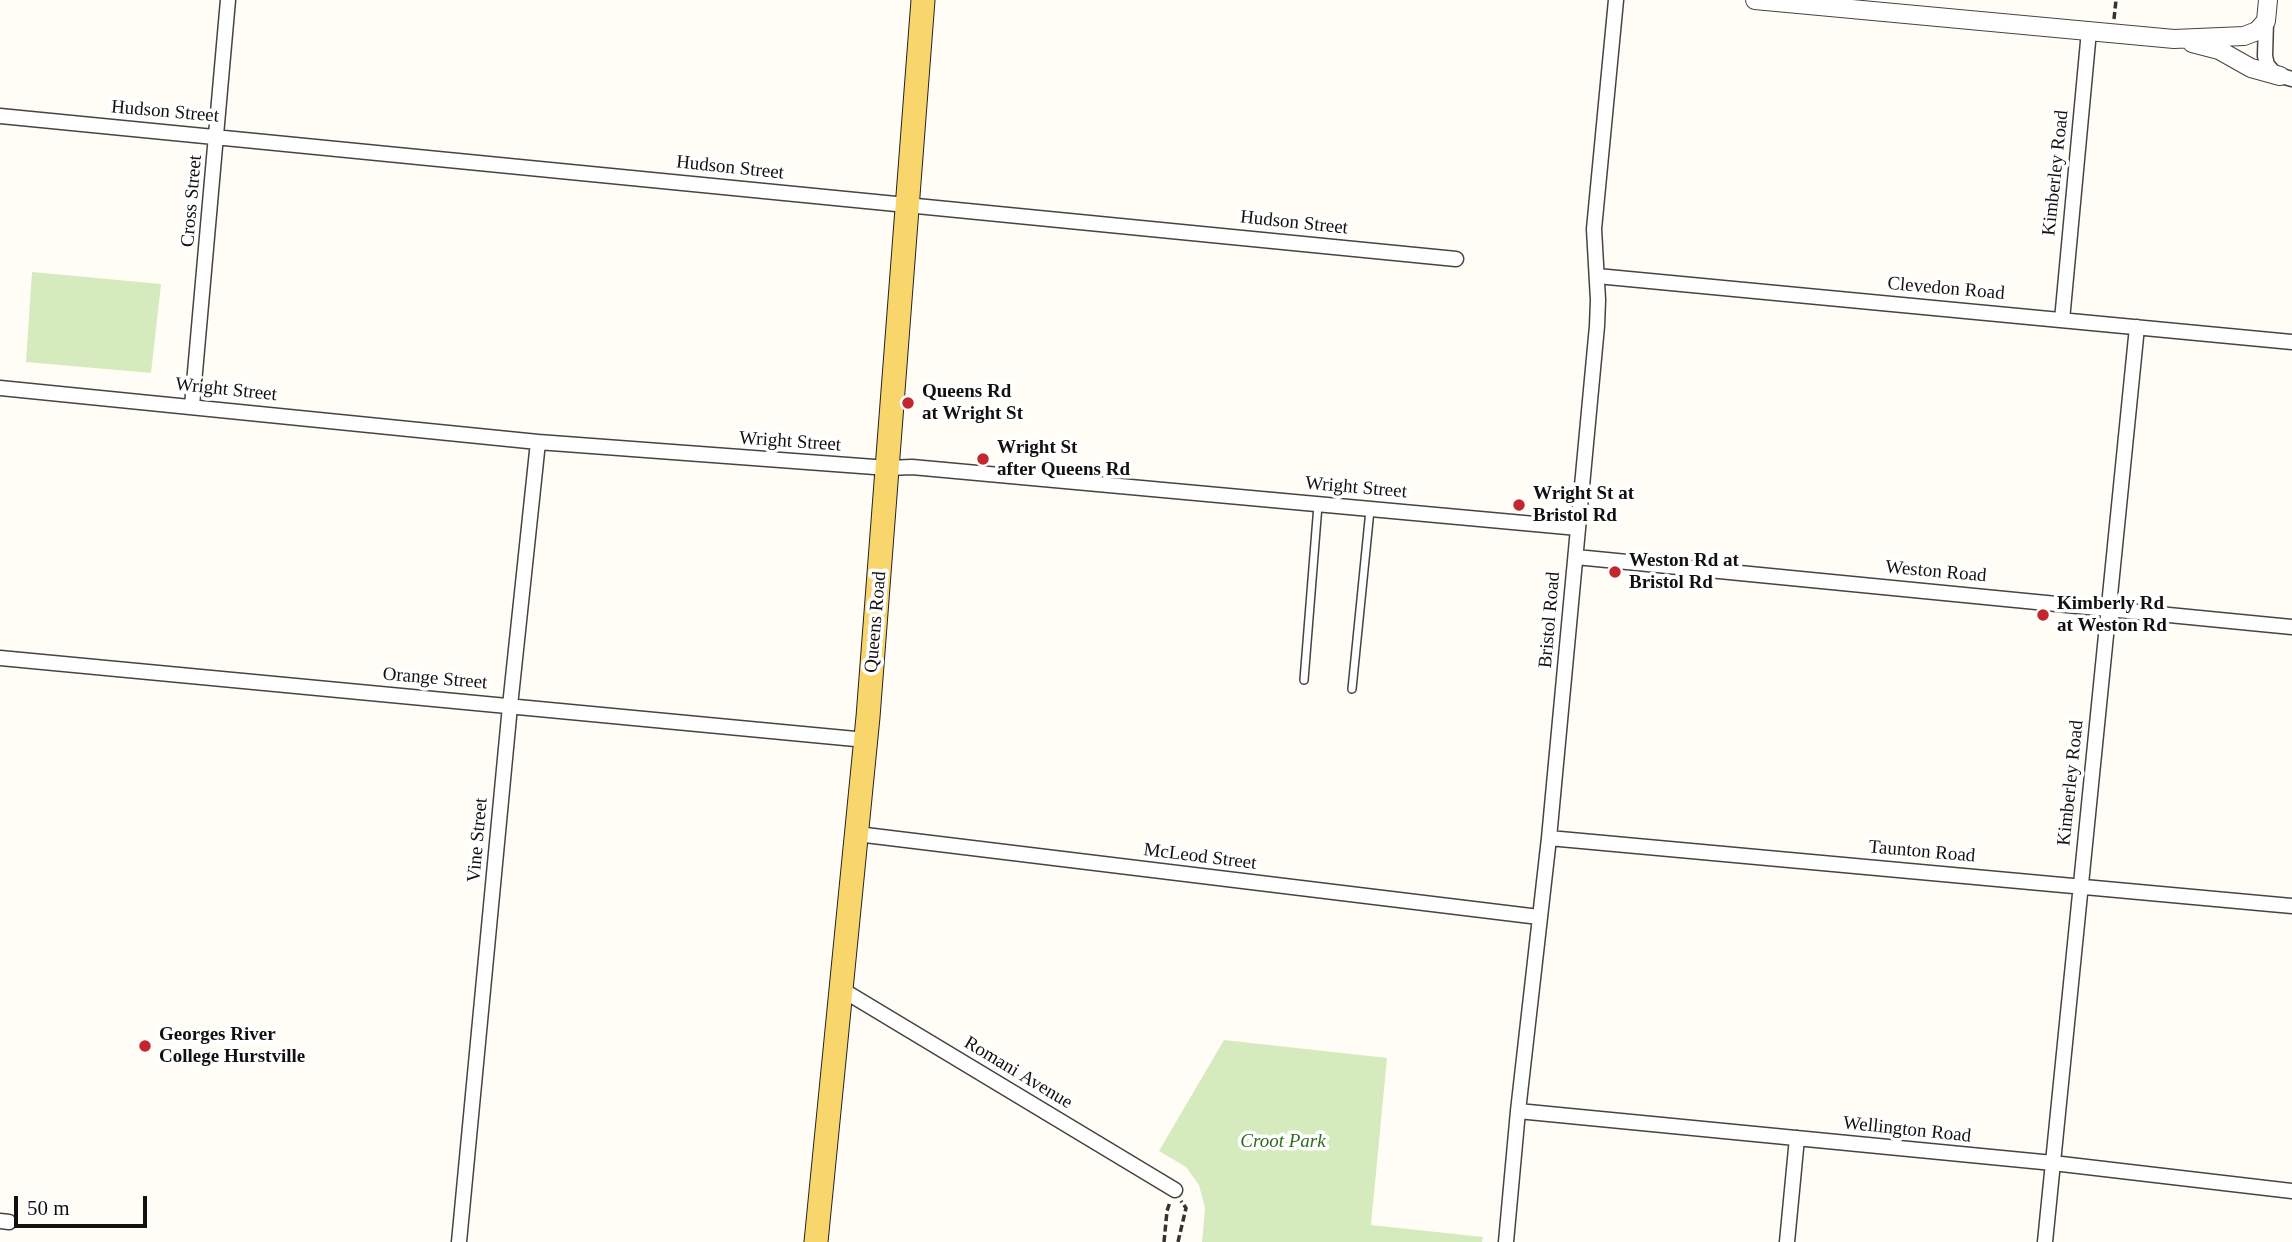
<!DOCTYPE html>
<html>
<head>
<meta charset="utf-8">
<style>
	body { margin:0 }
	#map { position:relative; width:2292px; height:1242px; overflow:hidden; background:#fffdf5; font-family:Georgia,serif }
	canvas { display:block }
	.scale { position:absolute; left:14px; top:1196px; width:133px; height:32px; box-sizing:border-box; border:4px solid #111; border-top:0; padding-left:9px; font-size:21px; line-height:24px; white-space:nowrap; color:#111; -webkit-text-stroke:5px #fff; paint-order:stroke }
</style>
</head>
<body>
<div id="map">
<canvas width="2292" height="1242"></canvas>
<div class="scale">50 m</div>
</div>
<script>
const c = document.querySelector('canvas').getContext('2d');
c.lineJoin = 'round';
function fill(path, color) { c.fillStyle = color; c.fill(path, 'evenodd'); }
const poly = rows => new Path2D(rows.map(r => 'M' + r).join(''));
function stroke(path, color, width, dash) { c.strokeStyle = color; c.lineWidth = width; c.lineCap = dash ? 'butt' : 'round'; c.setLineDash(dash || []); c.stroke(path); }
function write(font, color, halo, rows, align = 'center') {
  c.font = font + ' Georgia,serif'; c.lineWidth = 7; c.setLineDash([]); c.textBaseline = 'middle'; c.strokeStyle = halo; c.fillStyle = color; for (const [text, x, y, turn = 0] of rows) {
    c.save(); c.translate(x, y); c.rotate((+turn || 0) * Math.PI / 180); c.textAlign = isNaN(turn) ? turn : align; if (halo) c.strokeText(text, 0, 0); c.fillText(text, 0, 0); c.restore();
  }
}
fill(poly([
	[32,272,161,284,151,373,26,362],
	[1224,1040,1387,1058,1371,1225,1483,1237,1482,1242,1202,1242,1205,1208,1199,1185,1186,1167,1159,1151]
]), '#d5ebbd');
const service = poly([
	[1304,680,1318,505],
	[1352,689,1370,510]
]);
const minor = poly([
	[2266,21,2265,56,2267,65,2275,74,2292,79],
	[0,116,1456,259],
	[1597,276,2292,342],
	[2062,320,2089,31],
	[0,388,538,442,888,468,912,467,1578,528],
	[192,406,228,0],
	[1576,557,2292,627],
	[0,658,866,740],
	[857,834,1539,917],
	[1549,838,2292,906],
	[841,989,1175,1190],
	[1518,1111,2053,1163,2292,1191],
	[0,1221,9,1222],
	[459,1242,510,706,538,442],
	[1506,1242,1518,1111,1549,838,1597,326,1598,300,1594,229,1616,0],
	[1787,1242,1797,1138],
	[2045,1242,2137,327]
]);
const tertiary = poly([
	[1755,0,2174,39,2244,36,2257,31,2266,21,2268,0],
	[2192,43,2219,50,2251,68,2280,76]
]);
const primary = poly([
	[816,1242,868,717,923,0]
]);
stroke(service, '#444', 10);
stroke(minor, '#444', 17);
stroke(tertiary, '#444', 20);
stroke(primary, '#222', 25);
stroke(poly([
	[2114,19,2116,0],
	[1164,1242,1167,1211,1170,1202],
	[1178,1242,1186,1208,1181,1201]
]), '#333', 3.5, [7, 3.5]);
stroke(service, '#fff', 7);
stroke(minor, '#fff', 14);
stroke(tertiary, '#fff', 18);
stroke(primary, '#f9d66b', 23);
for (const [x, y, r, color] of [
	[908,403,7,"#c4262e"],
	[983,459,7,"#c4262e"],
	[1519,505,7,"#c4262e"],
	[1615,572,7,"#c4262e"],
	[2043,615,7,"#c4262e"],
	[145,1046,7,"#c4262e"]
]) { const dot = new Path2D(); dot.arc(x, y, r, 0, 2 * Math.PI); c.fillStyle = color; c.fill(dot); stroke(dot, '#fff', 2.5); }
write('19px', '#111', '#fff', [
	["Hudson Street",165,112,5],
	["Hudson Street",730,168,6],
	["Kimberley Road",2056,173,-84],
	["Cross Street",192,201,-85],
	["Hudson Street",1294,223,6],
	["Clevedon Road",1946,289,5],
	["Wright Street",226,390,6],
	["Wright Street",790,442,4],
	["Wright Street",1356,488,5],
	["Weston Road",1936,572,5],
	["Bristol Road",1550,620,-85],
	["Queens Road",876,622,-85],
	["Orange Street",435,679,5],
	["Kimberley Road",2071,783,-84],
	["Vine Street",478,840,-85],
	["Taunton Road",1922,852,5],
	["McLeod Street",1200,857,7],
	["Romani Avenue",1018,1073,31],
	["Wellington Road",1907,1130,6]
]);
write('bold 19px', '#111', '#fff', [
	["Queens Rd",922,392],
	["at Wright St",922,414],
	["Wright St",997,448],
	["after Queens Rd",997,470],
	["Wright St at",1533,494],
	["Bristol Rd",1533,516],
	["Weston Rd at",1629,561],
	["Bristol Rd",1629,583],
	["Kimberly Rd",2057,604],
	["at Weston Rd",2057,626],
	["Georges River",159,1035],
	["College Hurstville",159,1057]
], 'left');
write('italic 19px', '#2f6b1f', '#fff', [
	["Croot Park",1283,1142]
]);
</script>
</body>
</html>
